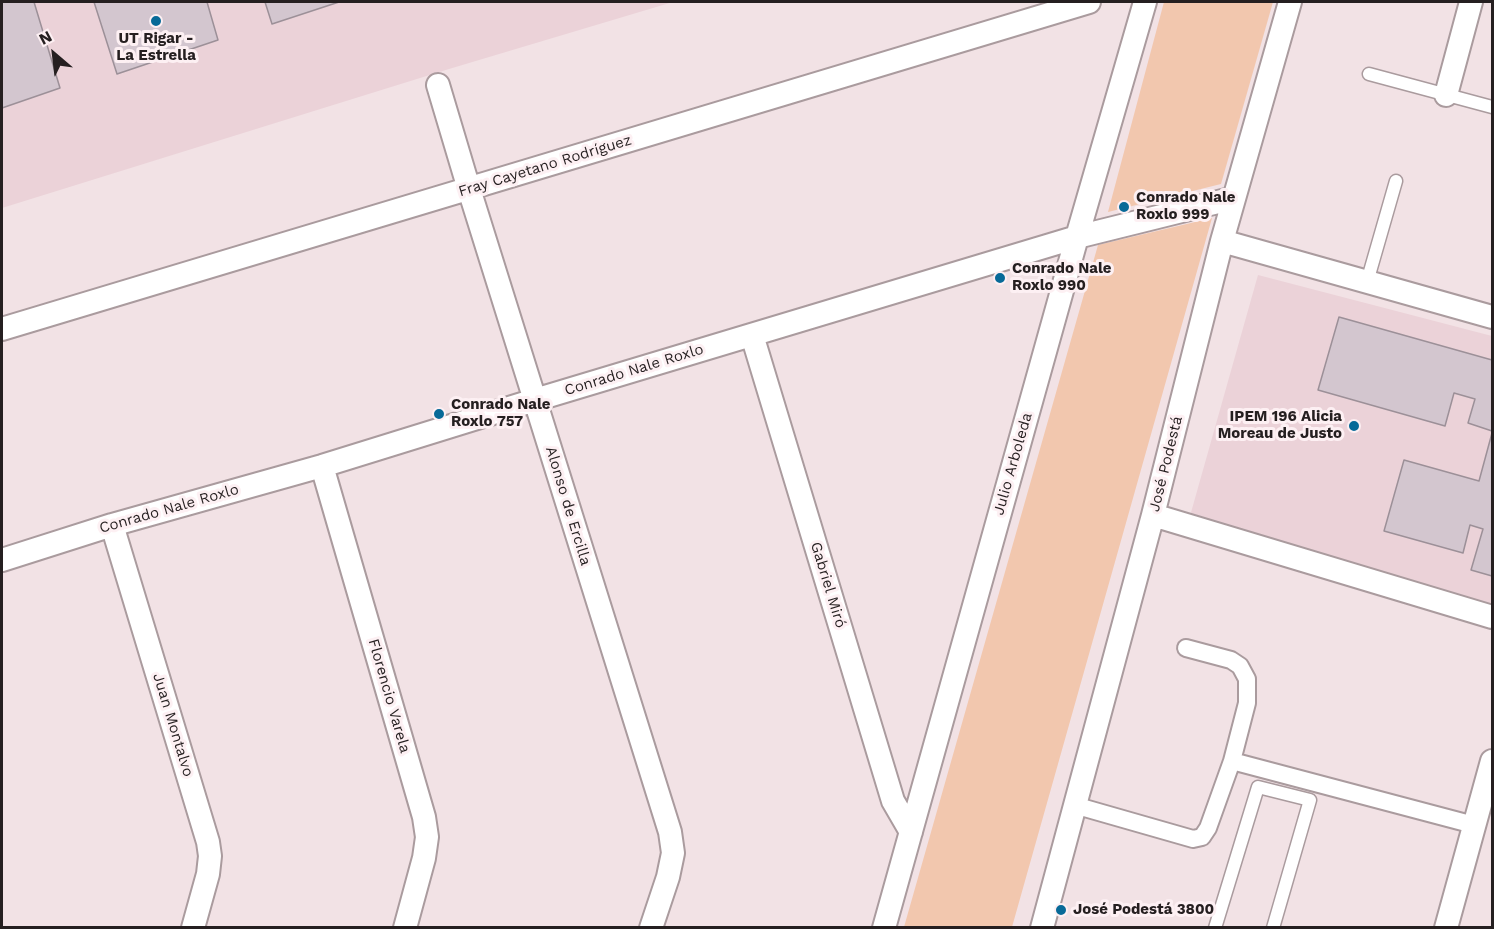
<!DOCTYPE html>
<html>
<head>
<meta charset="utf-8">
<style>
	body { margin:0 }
	#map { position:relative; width:1494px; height:929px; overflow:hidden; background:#f2e2e5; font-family:"Work Sans",sans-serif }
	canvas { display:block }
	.frame { position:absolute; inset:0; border:3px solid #251f20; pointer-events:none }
	.north { position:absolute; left:24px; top:24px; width:60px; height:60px; -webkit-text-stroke:4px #fdf0f3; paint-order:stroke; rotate:332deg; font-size:16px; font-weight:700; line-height:24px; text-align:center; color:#251f20 }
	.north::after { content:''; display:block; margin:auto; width:21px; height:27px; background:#251f20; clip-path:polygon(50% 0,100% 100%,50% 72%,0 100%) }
</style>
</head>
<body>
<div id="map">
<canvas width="1494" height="929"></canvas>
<div class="frame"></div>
<div class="north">N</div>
</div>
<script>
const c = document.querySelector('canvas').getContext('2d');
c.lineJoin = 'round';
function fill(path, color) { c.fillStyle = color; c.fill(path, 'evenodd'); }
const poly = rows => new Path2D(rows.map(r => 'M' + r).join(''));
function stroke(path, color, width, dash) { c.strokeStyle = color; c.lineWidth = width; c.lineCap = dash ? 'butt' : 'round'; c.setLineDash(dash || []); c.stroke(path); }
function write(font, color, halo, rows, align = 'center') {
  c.font = font + ' "Work Sans",sans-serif'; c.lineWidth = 6; c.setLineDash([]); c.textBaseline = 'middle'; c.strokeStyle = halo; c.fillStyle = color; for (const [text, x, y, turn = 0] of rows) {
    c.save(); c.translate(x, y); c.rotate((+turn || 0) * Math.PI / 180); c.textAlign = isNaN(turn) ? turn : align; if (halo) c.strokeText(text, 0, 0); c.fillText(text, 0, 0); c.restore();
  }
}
fill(poly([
	[2,2,673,2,449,69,2,208],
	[1258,275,1492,336,1492,608,1190,516]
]), '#ebd2d8');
fill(poly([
	[1164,2,1273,2,1221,184,1108,212],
	[1212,218,1012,927,904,927,1098,245]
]), '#f2c7ae');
const building = poly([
	[2,2,34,2,60,88,2,108,2,2],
	[94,2,207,2,218,40,117,74,94,2],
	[265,2,339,2,272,24,265,2],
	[1339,317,1492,360,1492,431,1468,423,1475,399,1454,393,1445,426,1318,390,1339,317],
	[1492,433,1492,576,1471,570,1483,529,1470,525,1463,553,1384,531,1404,460,1479,481,1492,433]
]);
fill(building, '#d3c6cf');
stroke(building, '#9c9098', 1.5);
const service = poly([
	[1369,74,1492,107],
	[1367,282,1396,181],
	[1215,928,1258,787,1310,800,1273,928]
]);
const pedestrian = poly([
	[1232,761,1474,825],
	[1074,805,1193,839,1202,837,1208,828,1232,761,1247,703,1247,679,1240,666,1231,660,1186,648]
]);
const minor = poly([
	[438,85,469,189,670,832,673,853,668,877,651,928],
	[1446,95,1471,2],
	[1222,241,1492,317],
	[2,329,1089,2],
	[752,335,893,801,911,832],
	[322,466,424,817,427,837,424,858,405,928],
	[1153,515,1492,617],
	[112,525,208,842,210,856,208,874,193,928],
	[2,560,112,525,322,466,535,400,1077,237,1234,198],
	[884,928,1077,237,1145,2],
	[1042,928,1153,515,1222,241,1290,2],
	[1446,928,1492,761]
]);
stroke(service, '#aa9b9e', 15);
stroke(pedestrian, '#aa9b9e', 20);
stroke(minor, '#aa9b9e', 26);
stroke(service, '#fff', 12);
stroke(pedestrian, '#fff', 16);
stroke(minor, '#fff', 22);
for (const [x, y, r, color] of [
	[156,21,6,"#076a98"],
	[1124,207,6,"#076a98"],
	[1000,278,6,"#076a98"],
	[439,414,6,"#076a98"],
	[1354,426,6,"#076a98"],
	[1061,910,6,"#076a98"]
]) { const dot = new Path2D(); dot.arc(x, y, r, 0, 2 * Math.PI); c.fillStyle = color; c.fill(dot); stroke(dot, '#fdf0f3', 2); }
write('bold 15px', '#251f20', '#fdf0f3', [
	["UT Rigar -",156,39,"center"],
	["La Estrella",156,56,"center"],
	["Conrado Nale",1136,198],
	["Roxlo 999",1136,215],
	["Conrado Nale",1012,269],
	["Roxlo 990",1012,286],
	["Conrado Nale",451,405],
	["Roxlo 757",451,422],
	["IPEM 196 Alicia",1342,417,"right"],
	["Moreau de Justo",1342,434,"right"],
	["José Podestá 3800",1073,910]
], 'left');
write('15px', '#251f20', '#fdf0f3', [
	["Fray Cayetano Rodríguez",545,166,-17],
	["Conrado Nale Roxlo",634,370,-17],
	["Julio Arboleda",1013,464,-74],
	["José Podestá",1166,464,-76],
	["Alonso de Ercilla",568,506,73],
	["Conrado Nale Roxlo",169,509,-16],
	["Gabriel Miró",828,585,73],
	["Florencio Varela",389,696,74],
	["Juan Montalvo",173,725,73]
]);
</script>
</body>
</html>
